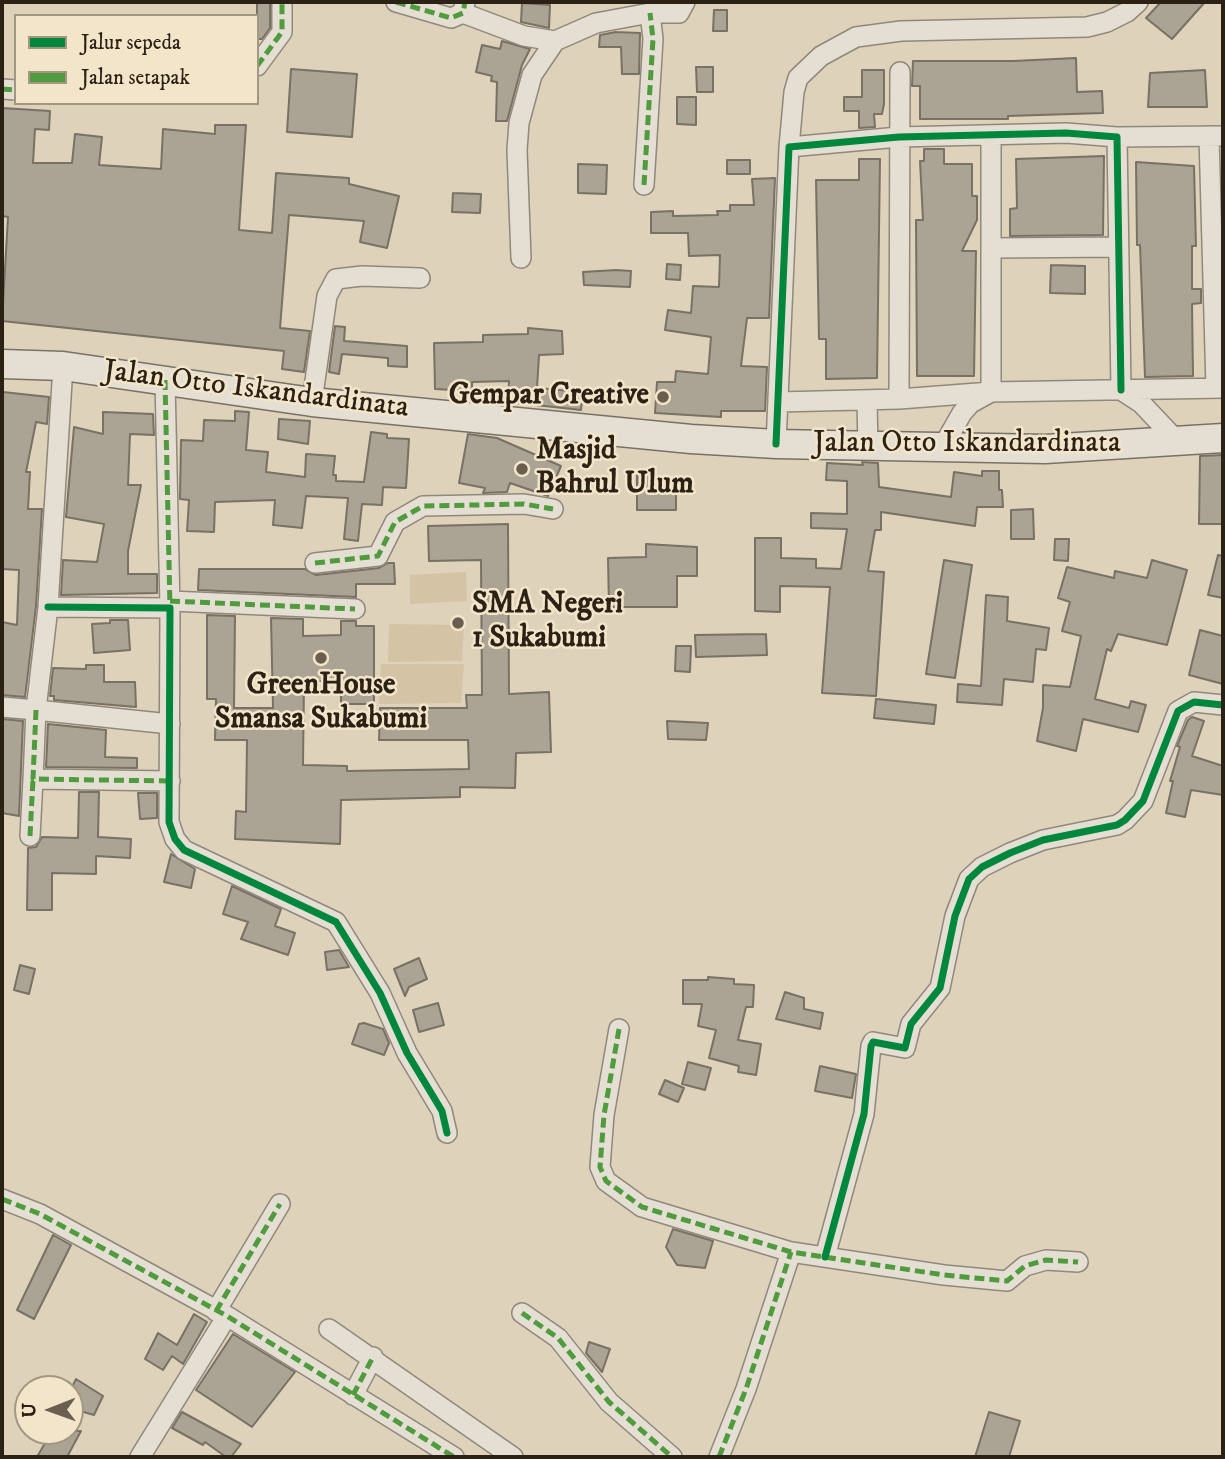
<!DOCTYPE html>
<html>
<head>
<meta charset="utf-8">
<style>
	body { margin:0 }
	#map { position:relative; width:1225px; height:1459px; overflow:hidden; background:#ded2bb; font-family:"IM FELL DW Pica",serif }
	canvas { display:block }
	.frame { position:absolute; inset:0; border:4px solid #2c2115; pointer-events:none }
	.legend { position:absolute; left:14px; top:14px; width:245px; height:91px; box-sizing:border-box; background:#f3e5ca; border:2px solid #a39782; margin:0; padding:9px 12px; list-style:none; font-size:21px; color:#2c2115 }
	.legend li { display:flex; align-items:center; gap:14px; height:35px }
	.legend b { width:35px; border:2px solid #a39782 }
	.north { position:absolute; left:14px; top:1375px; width:70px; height:70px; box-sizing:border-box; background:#f3e5ca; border:2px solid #a39782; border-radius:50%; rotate:269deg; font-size:19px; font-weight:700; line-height:28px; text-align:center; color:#2c2115 }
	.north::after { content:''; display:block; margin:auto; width:24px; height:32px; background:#6a5f4f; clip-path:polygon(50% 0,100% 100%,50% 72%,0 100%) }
</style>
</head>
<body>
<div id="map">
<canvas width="1225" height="1459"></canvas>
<div class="frame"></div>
<ul class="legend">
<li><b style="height:9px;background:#00873e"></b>Jalur sepeda</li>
<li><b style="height:9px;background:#4f9b3d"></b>Jalan setapak</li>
</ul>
<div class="north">U</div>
</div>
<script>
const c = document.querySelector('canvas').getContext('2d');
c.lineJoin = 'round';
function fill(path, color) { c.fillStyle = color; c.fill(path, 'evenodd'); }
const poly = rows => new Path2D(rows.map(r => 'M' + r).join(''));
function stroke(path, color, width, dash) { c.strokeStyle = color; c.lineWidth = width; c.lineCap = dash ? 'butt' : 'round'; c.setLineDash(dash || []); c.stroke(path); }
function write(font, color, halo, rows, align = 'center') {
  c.font = font + ' "IM FELL DW Pica",serif'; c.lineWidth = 5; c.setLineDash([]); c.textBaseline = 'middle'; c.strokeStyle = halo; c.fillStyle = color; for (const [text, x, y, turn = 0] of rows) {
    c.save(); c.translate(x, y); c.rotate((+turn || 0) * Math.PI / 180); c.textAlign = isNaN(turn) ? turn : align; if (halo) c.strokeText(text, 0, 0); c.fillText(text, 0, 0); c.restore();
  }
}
fill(poly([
	[466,572,467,601,410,604,410,575],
	[389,624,464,625,462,661,388,662],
	[381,664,464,664,461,703,379,704]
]), '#d4c4a5');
const building = poly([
	[257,2,270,2,270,28,262,39,257,39,257,2],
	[1161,2,1205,2,1172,39,1146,18,1161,2],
	[522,3,550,5,549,28,521,22,522,3],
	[714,10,727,10,727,31,713,31,714,10],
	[616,32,640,33,639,74,622,74,621,47,599,47,600,35,616,32],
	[502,41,530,49,522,65,507,121,496,121,497,82,491,81,492,76,476,72,482,45,500,49,502,41],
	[1076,58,1077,92,1102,91,1103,113,1008,116,1008,119,920,119,920,86,912,86,913,61,1013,61,1076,58],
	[696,67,713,67,713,92,697,92,696,67],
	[291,69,357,74,352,137,287,132,291,69],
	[862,70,884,70,884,104,882,114,874,114,875,127,859,128,859,111,844,111,844,97,862,97,862,70],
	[1205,70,1207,107,1148,107,1150,73,1205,70],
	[677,97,696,97,696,125,677,124,677,97],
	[2,108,50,111,49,130,35,129,33,163,72,163,75,134,102,137,99,165,161,169,163,129,215,134,215,125,246,125,239,230,272,233,276,173,349,178,349,184,399,196,387,248,360,242,364,221,289,215,280,328,310,331,304,372,282,369,284,351,2,321,8,217,2,216,2,108],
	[924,149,944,149,944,164,972,164,972,196,977,196,977,220,962,251,976,251,974,376,917,376,916,220,923,220,920,161,924,161,924,149],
	[1104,156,1103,235,1010,236,1010,209,1017,208,1016,159,1104,156],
	[859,159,880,159,877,378,826,379,826,339,819,339,816,180,859,180,859,159],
	[727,160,750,160,750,174,727,174,727,160],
	[1136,162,1194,166,1196,246,1192,246,1192,289,1201,289,1201,303,1192,304,1193,376,1145,377,1140,245,1137,245,1136,162],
	[578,164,607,165,606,194,578,193,578,164],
	[775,178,769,318,747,318,741,366,767,367,765,411,721,411,721,417,655,413,657,382,675,382,676,371,708,374,711,337,665,330,668,310,691,313,693,286,719,287,720,255,689,256,688,233,651,233,651,212,673,211,673,216,718,215,717,211,730,211,730,205,754,205,752,179,775,178],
	[453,193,481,194,480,213,452,212,453,193],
	[667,264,681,265,680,280,666,279,667,264],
	[1051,265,1085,266,1085,294,1050,293,1051,265],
	[616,270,631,271,630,287,584,285,583,272,616,270],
	[335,326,345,327,344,341,407,346,407,367,388,366,388,358,342,354,339,374,329,372,335,326],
	[528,328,562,331,563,354,539,355,537,388,583,392,581,410,508,402,509,381,472,382,472,391,435,389,434,343,483,342,483,335,528,334,528,328],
	[3,392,49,397,47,424,36,422,26,472,30,472,28,509,42,509,36,606,25,697,2,695,2,622,17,625,19,570,2,569,3,392],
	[235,411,249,412,246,450,268,452,266,472,305,477,306,454,335,456,333,475,336,475,336,481,364,482,371,432,387,434,387,438,409,439,406,488,383,487,382,505,362,504,358,541,344,539,348,498,306,496,302,528,273,525,275,500,215,502,214,532,187,531,189,500,180,499,181,440,203,441,204,420,235,421,235,411],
	[103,412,153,414,154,435,130,434,128,485,141,485,128,551,128,574,157,574,157,593,61,595,63,560,97,562,104,524,66,517,74,427,103,434,103,412],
	[279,419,310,421,308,444,278,439,279,419],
	[468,434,497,438,561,466,548,496,510,483,507,492,483,493,485,488,459,483,468,434],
	[1223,455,1223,524,1199,524,1200,456,1223,455],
	[862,462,878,463,879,487,951,497,954,472,982,476,982,471,999,471,999,490,1002,490,1003,507,977,507,975,526,881,512,881,530,875,530,868,571,884,572,876,696,822,693,830,587,780,586,780,612,755,611,755,538,781,538,781,558,816,559,816,568,841,569,847,529,811,528,811,513,847,514,847,481,826,480,827,463,863,465,862,462],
	[637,473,652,473,652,482,676,482,676,510,637,510,637,473],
	[1033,509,1034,539,1011,539,1011,510,1033,509],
	[508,524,509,694,549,692,551,752,516,753,515,788,460,787,460,797,341,800,340,844,235,839,236,811,246,812,247,740,215,740,216,699,207,699,207,615,235,616,234,708,273,708,271,618,303,619,303,636,341,635,341,621,356,621,356,626,374,626,374,704,341,704,341,681,304,681,303,765,347,766,347,771,469,769,468,740,379,740,380,708,467,708,466,695,482,695,481,560,429,561,428,526,508,524],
	[1055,539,1069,539,1068,561,1054,560,1055,539],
	[646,544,697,547,697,576,677,576,677,607,609,607,608,558,646,557,646,544],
	[1218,555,1223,556,1223,598,1208,595,1218,555],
	[944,560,972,565,955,678,926,674,944,560],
	[1152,560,1187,570,1167,645,1118,634,1111,651,1107,649,1095,699,1129,708,1131,701,1146,705,1138,732,1083,719,1076,751,1037,741,1043,708,1043,685,1070,687,1081,636,1062,631,1070,602,1058,598,1067,567,1114,578,1115,571,1147,578,1152,560],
	[388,563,394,563,395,584,356,584,356,597,198,590,199,569,305,569,316,575,379,568,388,563],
	[986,595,1008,597,1007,621,1049,628,1046,650,1036,649,1033,682,1004,679,1002,705,957,702,958,684,981,686,986,595],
	[110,620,128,620,130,650,94,653,92,624,110,623,110,620],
	[1200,630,1223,636,1223,684,1189,675,1200,630],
	[766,634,767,655,696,657,695,635,766,634],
	[676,646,691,646,690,672,675,671,676,646],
	[86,665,104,665,104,682,135,682,136,707,54,700,54,696,50,696,53,668,86,669,86,665],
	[876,699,936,705,934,724,874,718,876,699],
	[1192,717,1204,721,1192,756,1223,766,1223,795,1191,790,1185,817,1166,813,1173,781,1170,781,1180,747,1177,746,1188,720,1192,717],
	[2,719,23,721,19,816,2,813,2,719],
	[667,721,708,723,706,740,668,739,667,721],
	[48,724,106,730,105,757,137,758,137,768,46,767,48,724],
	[79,792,99,792,98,837,131,839,130,858,96,856,96,874,52,873,52,910,27,910,28,848,36,847,42,837,78,838,79,792],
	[138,793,157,793,157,818,140,819,138,793],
	[171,854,195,869,191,888,164,882,171,854],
	[232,886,281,909,275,926,295,933,288,955,241,939,248,922,223,914,232,886],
	[339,950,349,967,327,970,325,952,339,950],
	[419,958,427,979,409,987,405,996,394,969,419,958],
	[20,965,35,969,29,994,14,990,20,965],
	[708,977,734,979,734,984,754,985,753,1007,746,1007,738,1040,761,1044,756,1075,738,1072,739,1066,709,1058,716,1030,698,1026,702,1004,683,1004,683,980,708,980,708,977],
	[785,992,804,998,804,1009,823,1013,820,1029,776,1019,785,992],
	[438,1003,444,1025,419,1032,413,1010,438,1003],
	[364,1023,383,1029,389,1043,384,1055,352,1044,359,1024,364,1023],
	[688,1062,711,1068,705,1090,682,1084,688,1062],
	[820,1066,856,1074,852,1098,815,1091,820,1066],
	[665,1080,684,1088,678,1102,659,1094,665,1080],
	[673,1229,713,1241,705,1268,677,1265,666,1247,673,1229],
	[53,1235,71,1245,34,1319,17,1310,53,1235],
	[194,1314,207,1322,183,1364,172,1356,163,1370,145,1359,158,1333,177,1345,194,1314],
	[233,1334,295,1372,252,1427,196,1390,233,1334],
	[589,1342,610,1349,602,1372,586,1353,589,1342],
	[76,1379,103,1396,94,1415,70,1408,70,1391,76,1379],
	[182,1412,241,1444,231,1457,226,1457,205,1442,203,1445,172,1428,182,1412],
	[989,1412,1020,1421,1009,1457,975,1457,989,1412],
	[52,1431,81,1431,67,1457,37,1457,52,1431]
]);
fill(building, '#aba393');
stroke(building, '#787164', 2);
const street = poly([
	[396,2,451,18,463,13,465,2],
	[463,13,524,36,555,41],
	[257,66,282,32,282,2],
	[2,89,16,90],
	[1209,136,1216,388],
	[1117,137,1223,136],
	[789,147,794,92,798,78,821,56,856,37,901,31,1087,27,1107,22,1127,12,1138,2],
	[644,185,653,39,650,13],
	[992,248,1118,247],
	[521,258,517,150,519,123,532,75,555,41,596,23,650,13,679,13,685,2],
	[63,366,48,607,36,710,170,724],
	[165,380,170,608],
	[1121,390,1141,403,1177,441],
	[899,399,900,72],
	[867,401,868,447],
	[312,402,327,296,336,279,362,276,420,278],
	[779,402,899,399,991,392,1223,388],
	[776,444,789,147,899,137,1066,133,1117,137,1121,390],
	[942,448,962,413,971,403,991,392,991,136],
	[315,563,378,556,395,522,423,506,524,504,553,509],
	[170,601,355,609],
	[48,607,170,608,169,822,175,839,184,850,336,922,380,993,407,1053,442,1111,447,1133],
	[2,707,36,710,33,779,170,781],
	[30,836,33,779],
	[619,1029,604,1115,600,1167,606,1181,642,1207,791,1252,944,1275,1007,1281,1025,1266,1046,1260,1078,1262],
	[2,1199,40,1214,227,1316,454,1457],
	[825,1257,864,1114,871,1046,873,1042,905,1048,911,1024,940,988,955,916,969,879,982,867,1010,853,1043,840,1117,825,1125,820,1143,801,1178,711,1194,702,1223,705],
	[216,1311,280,1204],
	[522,1313,558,1338,609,1402,672,1457],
	[329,1329,513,1457],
	[353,1395,373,1357],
	[140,1457,227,1316],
	[719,1457,746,1389,791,1252]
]);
const secondary = poly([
	[2,364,63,366,312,402,691,439,776,444,1045,449,1223,438]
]);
stroke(street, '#90887b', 22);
stroke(secondary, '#787164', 31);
stroke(street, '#e5dfd3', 19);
stroke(secondary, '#e5dfd3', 28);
stroke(poly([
	[396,2,451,18,463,13,465,2],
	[257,66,282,32,282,2],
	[2,89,16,90],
	[644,185,653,39,650,13],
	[165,380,170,608],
	[315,563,378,556,395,522,423,506,524,504,553,509],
	[170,601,355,609],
	[36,710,33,779,170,781],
	[30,836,33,779],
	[619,1029,604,1115,600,1167,606,1181,642,1207,791,1252,944,1275,1007,1281,1025,1266,1046,1260,1078,1262],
	[2,1199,40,1214,227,1316,454,1457],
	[216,1311,280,1204],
	[522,1313,558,1338,609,1402,672,1457],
	[353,1395,373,1357],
	[719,1457,746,1389,791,1252]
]), '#4f9b3d', 5, [10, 5]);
stroke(poly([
	[776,444,789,147,899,137,1066,133,1117,137,1121,390],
	[48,607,170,608,169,822,175,839,184,850,336,922,380,993,407,1053,442,1111,447,1133],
	[825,1257,864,1114,871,1046,873,1042,905,1048,911,1024,940,988,955,916,969,879,982,867,1010,853,1043,840,1117,825,1125,820,1143,801,1178,711,1194,702,1223,705]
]), '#00873e', 7);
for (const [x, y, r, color] of [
	[663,397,7,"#6a5f4f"],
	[522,469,7,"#6a5f4f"],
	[458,623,7,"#6a5f4f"],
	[321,658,7,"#6a5f4f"]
]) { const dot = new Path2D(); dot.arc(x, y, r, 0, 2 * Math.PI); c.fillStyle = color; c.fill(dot); stroke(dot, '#f3e5ca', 2.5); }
write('30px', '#2c2115', '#f3e5ca', [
	["Jalan Otto Iskandardinata",256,391,7],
	["Jalan Otto Iskandardinata",967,445]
]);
write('bold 30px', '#2c2115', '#f3e5ca', [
	["Gempar Creative",649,397,"right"],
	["Masjid",536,452],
	["Bahrul Ulum",536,486],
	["SMA Negeri",472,606],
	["1 Sukabumi",472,640],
	["GreenHouse",321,687,"center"],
	["Smansa Sukabumi",321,721,"center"]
], 'left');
</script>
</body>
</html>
